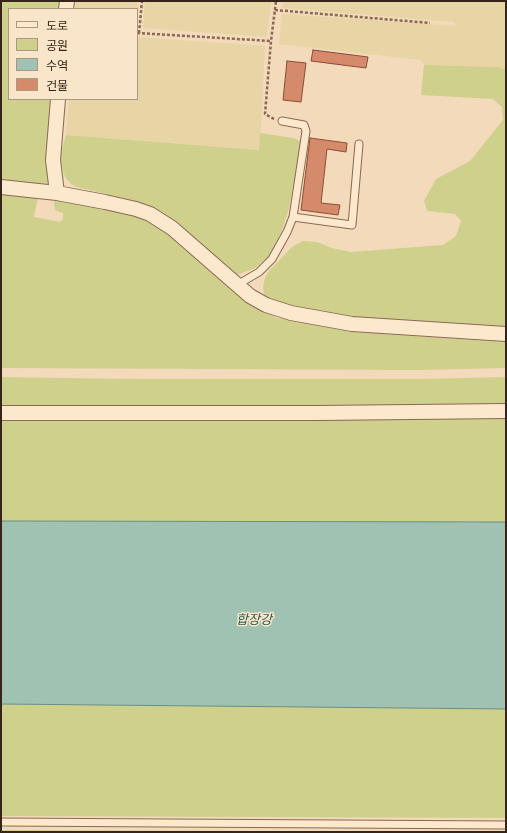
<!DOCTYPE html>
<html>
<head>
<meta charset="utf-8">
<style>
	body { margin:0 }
	#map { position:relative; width:507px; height:833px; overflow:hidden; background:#f2daba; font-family:"IBM Plex Serif","Noto Sans KR",serif }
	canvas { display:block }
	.frame { position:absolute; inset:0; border:2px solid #372419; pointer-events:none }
	.legend { position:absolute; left:8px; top:8px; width:130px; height:92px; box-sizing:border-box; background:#f9e5ca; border:1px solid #ab9883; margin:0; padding:5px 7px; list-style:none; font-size:12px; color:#372419 }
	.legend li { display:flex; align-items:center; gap:8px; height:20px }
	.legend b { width:20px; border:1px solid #ab9883 }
</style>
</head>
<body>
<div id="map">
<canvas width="507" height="833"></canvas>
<div class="frame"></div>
<ul class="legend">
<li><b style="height:5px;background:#fce8cd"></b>도로</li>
<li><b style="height:11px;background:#d0d08d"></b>공원</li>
<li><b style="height:11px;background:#9fc2b3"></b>수역</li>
<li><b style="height:11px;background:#d48a6b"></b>건물</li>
</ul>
</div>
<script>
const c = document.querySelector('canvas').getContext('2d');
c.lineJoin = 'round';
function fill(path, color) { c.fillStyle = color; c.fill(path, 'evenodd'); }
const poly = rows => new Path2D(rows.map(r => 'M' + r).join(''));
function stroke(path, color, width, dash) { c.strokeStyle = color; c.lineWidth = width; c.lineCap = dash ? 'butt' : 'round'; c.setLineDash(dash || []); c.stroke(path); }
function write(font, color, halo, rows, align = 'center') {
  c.font = font + ' "IBM Plex Serif","Noto Sans KR",serif'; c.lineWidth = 3; c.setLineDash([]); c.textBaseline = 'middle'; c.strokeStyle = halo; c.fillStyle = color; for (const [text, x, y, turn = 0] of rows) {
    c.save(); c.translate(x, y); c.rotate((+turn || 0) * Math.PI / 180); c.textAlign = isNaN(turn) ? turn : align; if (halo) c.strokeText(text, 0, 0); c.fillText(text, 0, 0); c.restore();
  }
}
fill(poly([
	[75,1,138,1,137,15,137,9,75,9],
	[145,1,271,1,267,37,143,28],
	[283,1,506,1,506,70,499,67,424,65,420,60,279,44,282,14,457,26,454,22,282,8],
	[137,37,265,46,260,150,66,135,69,99,137,99]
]), '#e8d5a6');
fill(poly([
	[1,1,61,1,60,9,9,9,9,99,53,99,51,184,1,181],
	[424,65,499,67,506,70,506,328,354,317,291,308,269,301,264,295,263,287,265,278,268,272,292,247,303,241,317,242,332,248,351,252,443,245,456,236,461,221,455,214,427,211,424,201,436,179,470,161,503,120,502,107,493,99,421,95],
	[260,133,293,138,300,141,300,150,289,208,281,233,270,255,255,268,237,275,231,273,153,208,132,200,77,187,71,184,65,177,61,163,61,153,66,135,259,150],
	[1,193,38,197,34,217,60,222,63,219,63,213,56,211,54,205,55,200,94,205,134,215,148,220,169,234,262,311,277,318,354,332,506,342,506,368,419,370,1,368],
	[1,377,132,379,423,379,506,377,506,408,1,409],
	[506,416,506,522,1,521,1,418],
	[1,704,506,709,506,818,1,816],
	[1,830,506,832,1,832]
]), '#d0d08d');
const water = poly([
	[1,521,506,522,506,709,1,704,1,521]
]);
fill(water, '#9fc2b3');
stroke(water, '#669080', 1);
const building = poly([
	[313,50,368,57,366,68,311,61,313,50],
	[287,61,306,63,301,102,283,100,287,61],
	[310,138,347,143,346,152,327,149,321,203,340,205,338,215,301,210,310,138]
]);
fill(building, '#d48a6b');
stroke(building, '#8b4d36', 1);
const service = poly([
	[293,217,352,225,359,144],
	[237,285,259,272,272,259,287,232,293,217,306,131,304,125,282,121],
	[1,822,506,825]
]);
const minor = poly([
	[66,9,67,1],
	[1,187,57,193,105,202,136,209,150,214,172,228,250,296,266,305,291,313,352,324,506,334],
	[57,193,53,160,58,99],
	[1,413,318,413,506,411]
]);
stroke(service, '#8a6953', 9);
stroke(minor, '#8a6953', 16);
stroke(poly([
	[275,10,430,23],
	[137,33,271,41],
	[139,33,142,1],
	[274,119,265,114,271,41,276,1]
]), '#8a6953', 2.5, [3, 2]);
stroke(service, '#fce8cd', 7);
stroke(minor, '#fce8cd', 14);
write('italic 13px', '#27594f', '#f9e5ca', [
	["합장강",254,620]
]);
</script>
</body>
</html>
